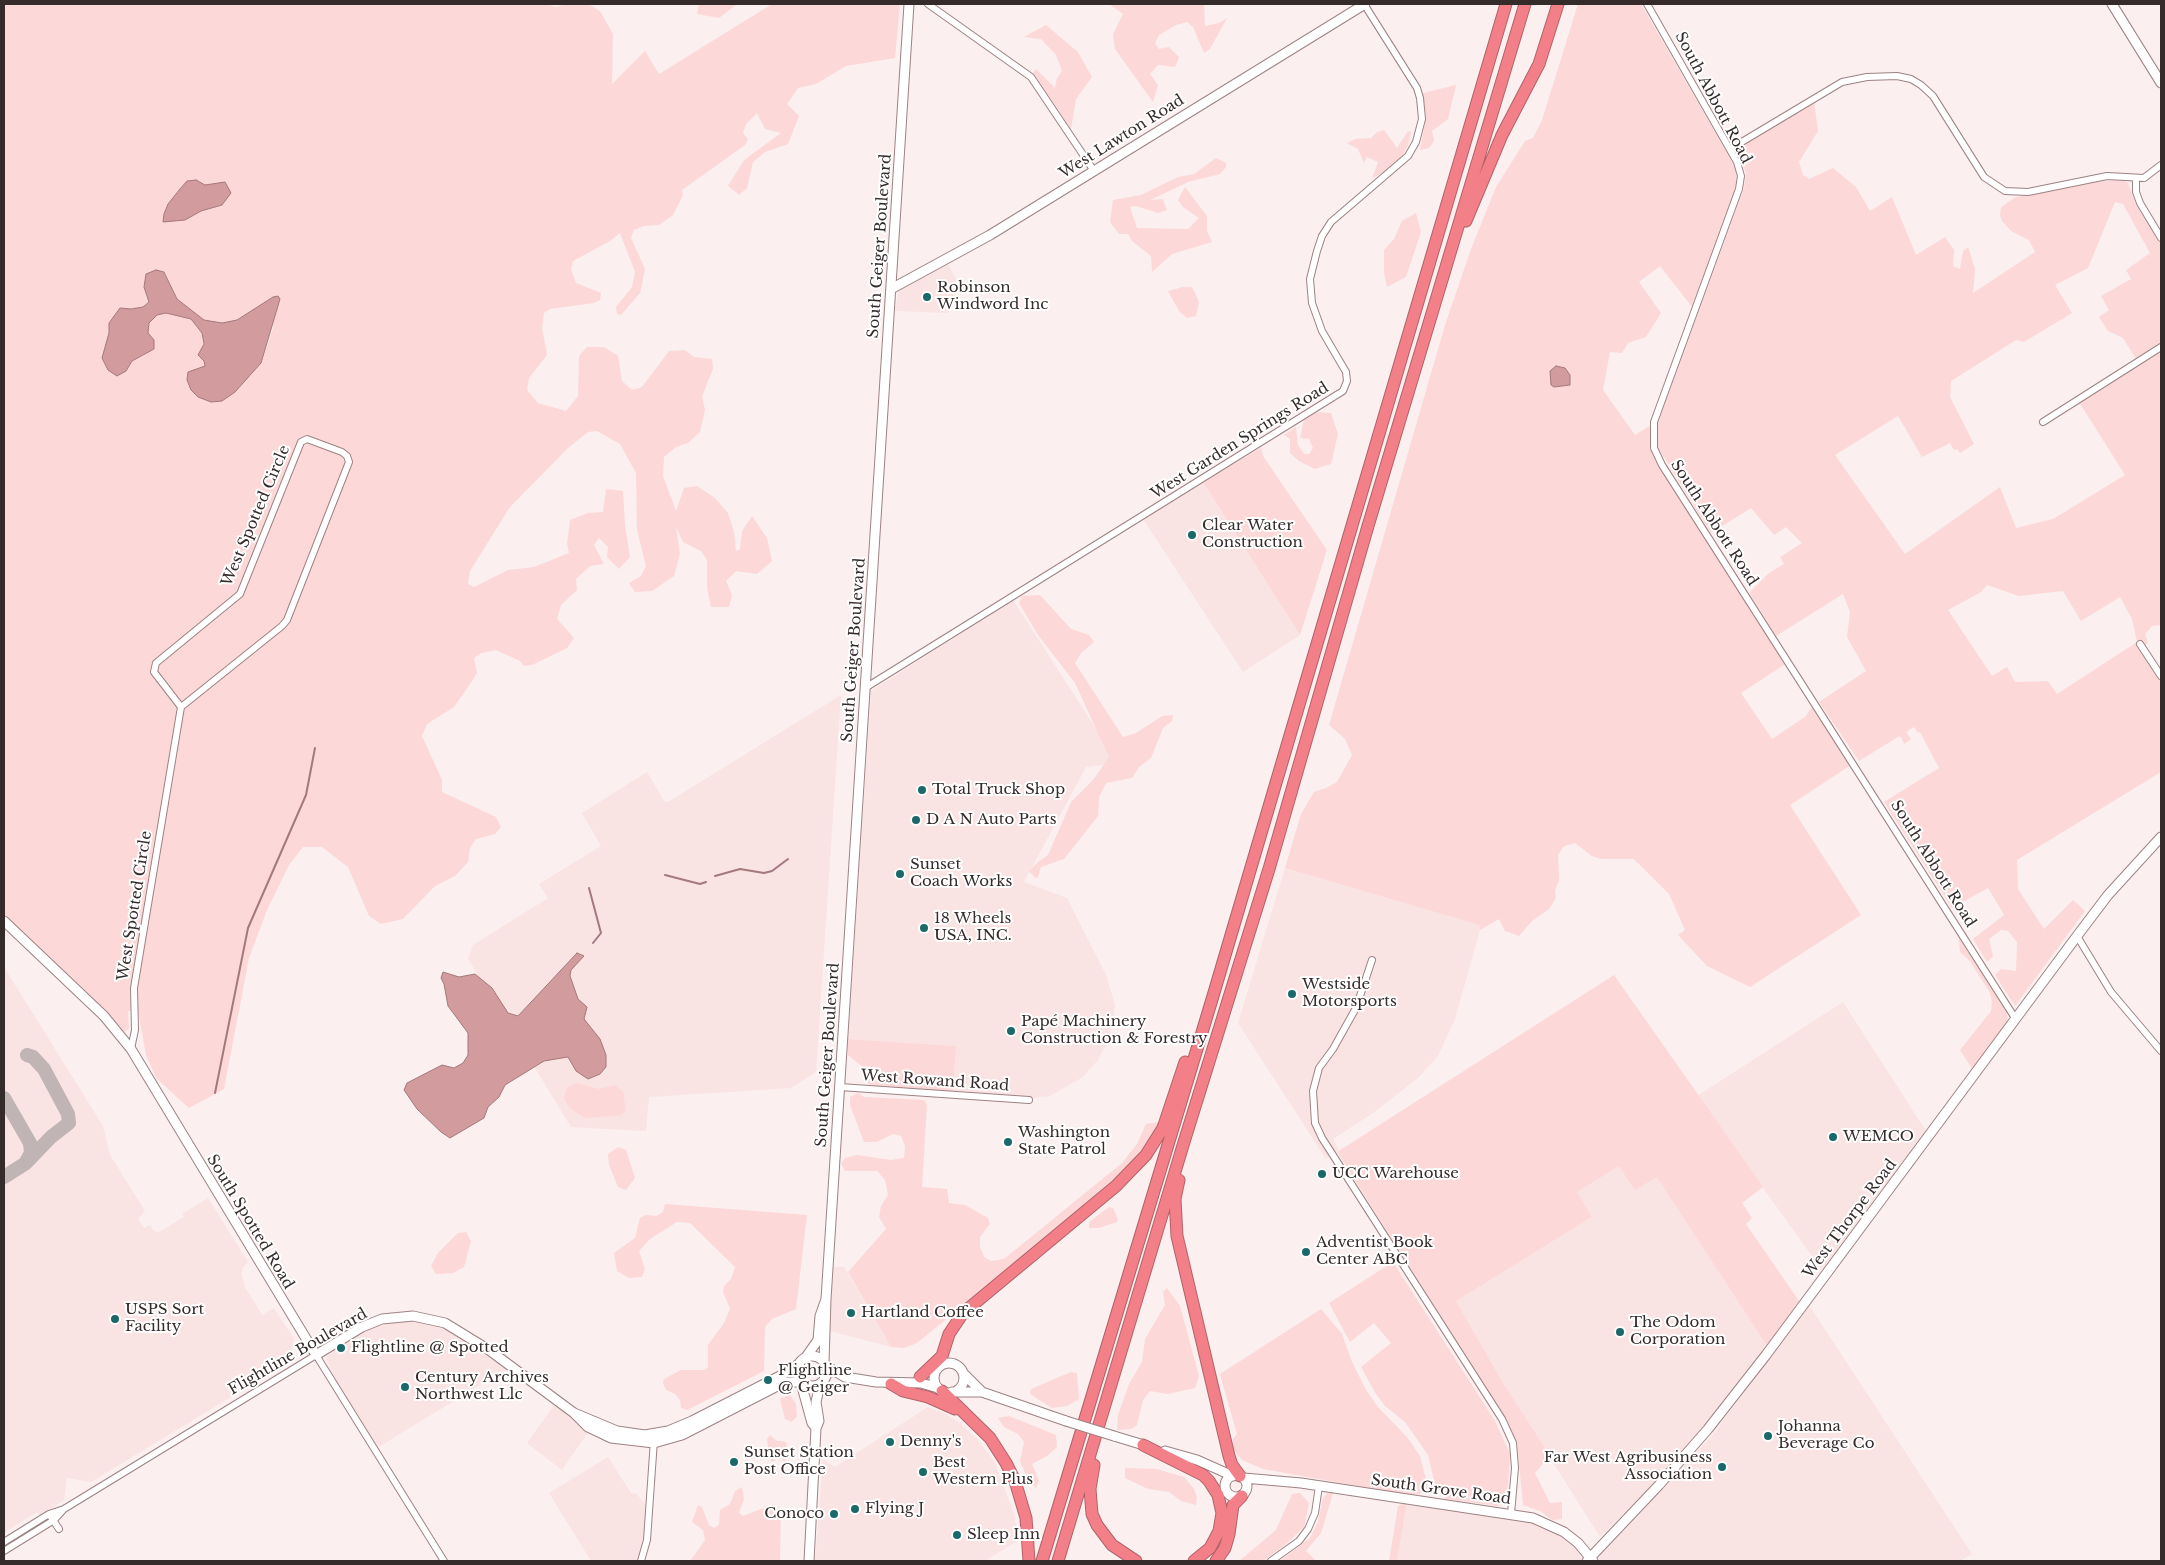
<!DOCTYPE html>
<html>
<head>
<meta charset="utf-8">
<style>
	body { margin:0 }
	#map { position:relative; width:2165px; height:1565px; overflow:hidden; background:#fbefef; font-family:"Libre Baskerville",serif }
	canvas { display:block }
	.frame { position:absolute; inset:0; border:5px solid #362b2b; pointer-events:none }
</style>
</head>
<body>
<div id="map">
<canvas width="2165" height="1565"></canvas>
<div class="frame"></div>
</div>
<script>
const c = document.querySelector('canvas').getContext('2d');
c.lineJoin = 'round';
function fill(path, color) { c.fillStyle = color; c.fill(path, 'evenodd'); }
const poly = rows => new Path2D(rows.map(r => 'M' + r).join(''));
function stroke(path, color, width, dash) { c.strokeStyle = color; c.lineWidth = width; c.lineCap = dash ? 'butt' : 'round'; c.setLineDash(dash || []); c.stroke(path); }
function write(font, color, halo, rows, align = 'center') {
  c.font = font + ' "Libre Baskerville",serif'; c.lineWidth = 4; c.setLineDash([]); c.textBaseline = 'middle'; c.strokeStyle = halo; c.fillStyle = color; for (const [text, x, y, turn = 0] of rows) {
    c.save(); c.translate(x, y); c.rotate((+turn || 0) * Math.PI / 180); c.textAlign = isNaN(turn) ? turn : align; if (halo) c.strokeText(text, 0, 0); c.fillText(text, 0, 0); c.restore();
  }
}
fill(poly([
	[947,262,956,279,954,304,947,313,895,311,899,290],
	[1203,482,1300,635,1243,672,1143,519],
	[1013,600,1102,738,1109,757,1104,765,1086,767,1024,882,1067,898,1106,975,1115,1005,1113,1023,1108,1040,1098,1060,1083,1077,1050,1096,1030,1098,953,1092,956,1046,848,1039,871,691],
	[841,695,816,1072,791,1088,649,1097,646,1131,571,1127,468,959,473,945,548,898,539,884,601,846,582,813,647,772,664,801,668,802],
	[1285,868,1479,925,1480,930,1455,1019,1438,1056,1418,1078,1373,1113,1333,1139,1339,1150,1326,1159,1238,1023],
	[4,967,103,1126,110,1155,145,1211,138,1219,144,1228,150,1225,154,1231,159,1232,184,1217,182,1214,208,1198,248,1262,242,1269,242,1275,245,1287,262,1315,274,1308,294,1339,290,1362,259,1381,247,1377,241,1381,241,1391,91,1482,67,1478,64,1500,40,1515,37,1512,4,1533],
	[1843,1002,1926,1131,1822,1270,1697,1096],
	[1620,1165,1657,1176,1767,1346,1705,1426,1663,1475,1600,1537,1503,1383,1456,1301,1592,1217,1576,1192],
	[833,1267,844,1267,891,1347,830,1331],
	[1809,1305,1972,1554,1960,1561,1598,1561,1601,1553,1711,1437],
	[403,1321,417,1321,451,1331,506,1369,377,1448,334,1378,326,1358,332,1351,364,1330],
	[554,1405,589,1431,562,1470,527,1443],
	[928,1407,946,1414,961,1424,977,1439,994,1461,1013,1511,1019,1540,985,1561,815,1561,823,1459,835,1467],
	[608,1457,631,1493,637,1494,646,1506,645,1533,638,1561,591,1561,549,1493],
	[1407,1502,1540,1524,1559,1532,1579,1549,1581,1560,1397,1561]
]), '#fae3e3');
fill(poly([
	[4,4,546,4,556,7,566,4,588,4,600,11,613,34,612,84,645,51,659,74,772,4,900,4,895,58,846,66,816,84,798,88,787,104,799,116,788,144,765,152,753,162,747,188,739,195,728,186,744,160,781,133,765,129,757,113,746,124,743,133,748,139,745,145,682,190,683,195,673,215,659,225,644,226,634,230,631,238,645,269,640,293,621,315,617,314,616,307,632,287,635,272,620,233,610,241,573,261,571,269,576,283,601,293,600,300,594,303,550,309,544,313,542,328,547,355,529,378,527,390,538,403,566,411,578,396,579,356,587,347,604,347,618,356,622,381,632,390,642,387,669,351,685,350,694,357,712,359,713,369,702,396,705,410,700,432,688,443,676,447,664,457,663,476,676,511,684,488,697,486,715,498,728,513,734,532,736,551,740,549,742,531,752,516,767,538,772,561,757,574,736,571,726,581,732,595,729,607,711,607,707,588,707,560,701,551,683,542,676,527,680,554,674,576,652,591,635,592,629,583,641,576,646,566,637,530,636,473,620,444,597,431,588,432,568,448,510,507,470,571,468,584,474,587,508,570,534,567,569,553,567,544,570,520,588,513,603,512,606,489,623,491,625,525,630,557,619,569,607,557,608,547,599,538,594,545,604,564,590,566,576,579,577,590,561,605,557,619,574,638,567,648,532,665,524,666,520,661,496,650,481,653,474,658,477,673,468,687,454,707,427,724,422,736,442,780,442,792,496,817,501,827,495,834,476,839,470,848,468,862,455,876,435,886,403,919,381,924,369,916,348,867,322,847,303,847,289,865,267,910,249,958,224,1089,189,1108,156,1078,146,1055,138,1010,128,1011,129,1029,123,1032,99,1004,4,915],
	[205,185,216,185,222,205,201,211,185,220,168,204,180,189],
	[165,272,177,299,204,320,222,323,237,320,273,297,273,328,267,347,261,362,247,376,195,368,202,368,205,366,202,333,191,319,166,313,157,315,149,323,144,355,132,361,126,371,107,346,109,333,131,309,143,307,149,301,146,295,146,275],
	[699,4,737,4,719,18,697,14],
	[1109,4,1204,4,1205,26,1219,23,1227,18,1210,49,1204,53,1193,27,1187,22,1176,25,1159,35,1155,43,1159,49,1169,47,1179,57,1175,67,1158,65,1150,74,1158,85,1153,102,1115,49,1113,34,1123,14],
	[1578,4,1641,4,1735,167,1737,179,1735,193,1692,307,1660,266,1639,282,1661,313,1646,337,1628,343,1622,353,1610,352,1603,390,1635,435,1651,425,1650,446,1659,466,1787,663,1741,693,1772,739,1805,717,1813,705,1851,765,1790,805,1861,915,1750,987,1707,966,1678,935,1685,930,1669,894,1640,865,1633,859,1601,859,1592,856,1575,843,1564,846,1558,855,1559,880,1555,890,1556,898,1549,909,1532,921,1519,936,1505,931,1499,919,1480,930,1479,925,1285,868,1301,814,1314,792,1326,788,1337,782,1352,755,1345,739,1329,725,1445,325,1471,249,1496,187,1525,141,1533,138,1542,120],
	[1046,25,1078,52,1092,77,1076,99,1071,129,1033,73,1036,69,1055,88,1057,78,1062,71,1056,55,1041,39,1024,37],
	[1456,85,1448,119,1432,131,1434,141,1429,148,1420,150,1426,118,1423,93],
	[1814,101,1818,131,1799,162,1803,175,1809,179,1833,168,1856,187,1870,211,1892,197,1916,255,1945,237,1954,250,1953,266,1960,269,1963,251,1968,247,1975,269,1973,293,2035,252,2029,240,2011,231,2002,221,2000,215,2001,207,2016,197,2088,182,2121,180,2128,183,2136,204,2161,245,2161,342,2136,359,2123,338,2108,331,2099,317,2109,310,2101,296,2131,279,2126,270,2150,253,2123,204,2115,202,2088,268,2055,285,2072,313,2024,342,2016,340,1951,381,1950,397,1974,444,1960,453,1957,449,1954,450,1950,443,1922,457,1898,416,1835,455,1905,554,2000,487,2016,528,2053,519,2125,475,2079,402,2161,352,2161,625,2152,626,2145,634,2148,643,2143,646,2140,639,2137,643,2161,683,2161,772,2017,860,2018,889,2044,929,2073,900,2085,911,2015,1006,1995,975,2001,969,2016,971,2017,942,2008,931,2001,930,1989,939,1993,956,1987,962,1973,939,2004,915,1988,888,1952,908,1884,802,1939,768,1920,732,1918,733,1914,727,1906,732,1911,739,1904,744,1901,737,1898,737,1859,761,1819,702,1866,671,1847,637,1850,612,1843,594,1776,636,1749,593,1769,573,1784,564,1780,557,1782,556,1802,543,1786,527,1774,535,1751,508,1711,533,1657,446,1655,430,1744,188,1746,173,1736,150],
	[1987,585,2019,596,2063,591,2081,621,2120,597,2132,619,2137,642,2057,694,2048,681,2015,682,2007,667,1992,676,1948,610,1981,592],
	[1384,130,1397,148,1408,131,1411,132,1408,145,1401,159,1387,171,1372,178,1378,162,1367,157,1364,163,1358,149,1347,143,1355,139,1371,138,1377,132],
	[1216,158,1226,163,1226,167,1220,174,1188,182,1150,200,1163,199,1167,210,1158,213,1136,206,1130,207,1137,228,1188,229,1199,218,1183,207,1178,200,1185,187,1207,216,1207,231,1212,242,1172,254,1152,272,1151,256,1132,241,1128,234,1119,234,1110,222,1113,200,1141,195,1178,177,1194,174],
	[1416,213,1421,232,1406,277,1387,287,1384,273,1384,250,1394,239,1402,221],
	[1183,287,1192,287,1195,293,1199,302,1196,316,1187,318,1179,311,1168,291],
	[1318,412,1331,413,1338,434,1331,464,1315,469,1299,461,1290,453,1290,439,1284,435,1296,427,1298,445,1304,454,1309,454,1313,448,1309,439,1300,438,1304,419],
	[1261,448,1263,456,1327,550,1300,635,1203,482],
	[1040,595,1071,629,1089,635,1094,642,1081,653,1075,663,1123,737,1136,733,1162,716,1173,715,1172,721,1163,728,1151,758,1139,767,1132,778,1106,783,1099,797,1098,816,1064,859,1041,867,1038,877,1035,878,1029,871,1038,862,1048,855,1071,802,1093,780,1109,757,1075,683,1038,635,1019,603,1022,596],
	[1959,938,2006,1010,2008,1021,1973,1070,1960,1050,1991,1011,1992,1002,1990,993,1970,961,1960,952],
	[1614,975,1763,1187,1742,1203,1752,1218,1746,1224,1799,1301,1767,1346,1657,1177,1635,1190,1619,1166,1577,1192,1592,1217,1456,1301,1503,1383,1550,1456,1535,1473,1550,1503,1562,1502,1562,1519,1552,1520,1540,1511,1523,1505,1517,1442,1507,1421,1337,1152],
	[848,1039,956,1046,953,1092,870,1085,866,1081,865,1069,848,1055],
	[577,1083,599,1089,615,1085,623,1092,626,1111,621,1115,585,1118,570,1108,564,1098,567,1087],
	[858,1093,864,1097,924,1100,927,1105,922,1187,947,1189,949,1203,965,1205,988,1218,990,1224,980,1237,980,1247,984,1257,991,1261,1004,1259,1090,1189,1122,1163,1137,1144,1146,1124,1159,1122,1148,1144,1107,1188,917,1343,904,1348,891,1347,848,1272,886,1229,879,1217,881,1206,888,1195,885,1180,877,1171,845,1171,841,1164,845,1158,857,1155,891,1160,904,1158,905,1146,901,1136,893,1134,877,1142,864,1142,850,1105,850,1097],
	[618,1147,626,1150,635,1178,626,1190,618,1187,609,1165,608,1154],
	[665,1204,807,1215,796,1309,772,1319,765,1327,764,1371,687,1410,681,1408,680,1400,675,1394,666,1390,663,1383,664,1379,681,1370,704,1370,708,1367,708,1345,724,1323,730,1309,723,1292,724,1286,731,1279,735,1267,690,1223,677,1222,650,1239,639,1251,645,1269,642,1277,629,1278,617,1271,614,1253,635,1238,640,1218,646,1215,656,1216,663,1212],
	[1109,1207,1113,1208,1118,1220,1117,1222,1099,1228,1089,1228,1089,1222],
	[466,1232,471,1241,464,1267,453,1273,436,1274,431,1266,438,1253,458,1233],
	[1393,1262,1495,1421,1510,1454,1507,1502,1498,1506,1446,1499,1435,1484,1428,1455,1405,1422,1385,1406,1376,1394,1361,1367,1391,1343,1374,1323,1350,1342,1329,1303],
	[1167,1288,1180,1306,1199,1376,1195,1388,1168,1394,1150,1391,1143,1400,1137,1425,1131,1429,1117,1430,1118,1415,1129,1384,1142,1362,1145,1339,1165,1305,1163,1292],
	[1321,1309,1342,1334,1352,1362,1366,1390,1378,1407,1407,1437,1420,1456,1428,1488,1419,1494,1407,1495,1263,1469,1242,1460,1233,1449,1233,1439,1237,1434,1220,1374],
	[1071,1372,1077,1373,1079,1399,1067,1406,1052,1408,1030,1394,1031,1389],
	[789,1394,796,1404,797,1417,791,1422,785,1419,780,1399],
	[1009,1416,1056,1435,1057,1447,1047,1456,1032,1464,1039,1481,1036,1488,1029,1482,1020,1461,1024,1442,1018,1434,1004,1427,998,1418],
	[770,1435,777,1441,784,1441,787,1444,785,1466,781,1453,776,1450,775,1460,772,1462,769,1455,767,1439],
	[1125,1468,1157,1469,1184,1477,1194,1489,1197,1498,1196,1505,1181,1501,1169,1492,1148,1489,1125,1478],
	[742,1487,744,1499,739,1513,743,1516,774,1504,781,1510,780,1561,690,1561,705,1540,703,1530,692,1522,698,1505,702,1507,709,1525,714,1528,719,1525,720,1510,730,1504,735,1491],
	[1329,1492,1333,1493,1321,1533,1306,1551,1316,1561,1280,1561,1310,1538,1318,1522,1323,1498],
	[1300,1493,1309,1503,1304,1527,1284,1546,1263,1561,1239,1561,1276,1530,1292,1494],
	[1407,1502,1397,1561,1389,1561,1398,1506]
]), '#fdd8d8');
const water = poly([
	[196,180,205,185,225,182,231,193,222,205,201,211,185,220,163,222,164,214,168,204,180,189,187,181,196,180],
	[156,270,164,272,177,299,204,320,222,323,237,320,273,297,278,296,280,299,261,363,235,392,222,401,211,402,198,397,191,390,187,380,188,372,205,366,204,361,198,355,204,344,202,333,191,319,166,313,157,315,149,323,148,333,154,340,154,349,132,361,126,371,117,376,108,370,102,358,109,333,109,323,120,308,131,309,143,307,149,302,144,287,146,274,156,270],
	[1556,366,1565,368,1570,375,1570,385,1554,387,1551,385,1550,371,1556,366],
	[577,953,584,956,571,970,570,976,578,999,587,1007,584,1019,600,1039,606,1055,606,1067,600,1074,588,1079,576,1071,568,1057,544,1061,505,1085,499,1097,488,1107,484,1118,450,1138,441,1132,417,1109,404,1090,407,1083,442,1065,454,1068,463,1063,468,1055,468,1033,448,1006,444,984,441,978,443,972,459,977,475,974,492,988,508,1013,518,1016,577,953]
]);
fill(water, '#d29b9d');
stroke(water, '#a3797b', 1);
stroke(poly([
	[665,875,700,884,706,882],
	[715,876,740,869,764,873,772,871,788,859],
	[589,888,601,933,593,943],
	[215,1093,248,928,306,795,315,748]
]), '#a3797b', 2);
stroke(poly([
	[4,1098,30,1143,31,1153,26,1162],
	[4,1177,26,1163,51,1137,69,1123,68,1114,44,1069,33,1057,27,1055]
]), '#c0b4b4', 14);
const street = poly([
	[928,4,1031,77,1094,171],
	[1647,4,1737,162,1741,176,1739,189,1654,422,1654,448,1662,465,2015,1018],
	[1730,149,1842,82,1867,77,1897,76,1911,79,1921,85,1933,96,1984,177,2005,191,2028,192,2107,176,2144,178,2161,165],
	[2136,180,2136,192,2140,203,2161,238],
	[2043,422,2161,347],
	[2140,644,2161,676],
	[865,688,1343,391,1347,381,1346,372,1322,331,1312,303,1310,279,1317,251,1322,236,1331,222,1408,156,1416,142,1422,119,1420,98,1417,88,1364,4],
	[2077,936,2111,992,2161,1051],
	[1372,960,1356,1008,1333,1049,1319,1068,1313,1091,1315,1123,1322,1138,1502,1419,1513,1443,1515,1468,1511,1514],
	[131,1049,135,1030,134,988,181,707,282,626,287,620,349,462,347,456,342,452,307,439,301,442,240,594,156,663,154,672,181,707],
	[840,1087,1029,1100],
	[51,1517,59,1529],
	[4,1542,49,1514,64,1509,316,1355,444,1561],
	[4,1551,54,1520,63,1510],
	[641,1561,647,1540,654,1440],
	[1271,1561,1299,1541,1308,1529,1315,1513,1319,1486]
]);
const secondary = poly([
	[2112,4,2161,83],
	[891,289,990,235,1365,4],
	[4,921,104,1016,131,1049,316,1355,362,1327,382,1319,413,1316,445,1323,489,1350,574,1413,617,1431,645,1435,668,1431,692,1421,780,1376,797,1365],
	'797 1371a15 15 0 1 1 30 0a15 15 0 1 1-30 0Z',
	[806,1357,818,1340,820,1316,826,1299],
	[824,1362,826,1299,909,4],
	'934 1378a15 15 0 1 1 30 0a15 15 0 1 1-30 0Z',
	[826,1366,845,1377,876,1382,921,1383,938,1388],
	[963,1373,982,1392,1066,1421],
	[801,1383,812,1423,816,1428],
	[952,1392,982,1392],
	[574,1413,588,1427,611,1438,654,1443,682,1435,785,1382,800,1382],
	[1114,1436,1147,1446],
	[1165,1451,1197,1460,1233,1476],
	'1225 1486a11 11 0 1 1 22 0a11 11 0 1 1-22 0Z',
	[1244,1478,1301,1483,1533,1518,1564,1532,1578,1543,1593,1561],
	[809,1561,816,1428,819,1421,816,1402,820,1384],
	[1587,1561,1659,1485,1708,1429,1766,1355,2077,936,2108,895,2161,837]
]);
const highway = poly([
	[1466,221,1502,135,1539,64,1558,4],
	[1179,1180,1175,1199,1177,1236,1229,1456,1232,1465,1240,1476],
	[920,1377,942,1356,949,1334,963,1313,1116,1186,1146,1155,1163,1128,1185,1062],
	[891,1384,903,1391,928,1397,955,1409],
	[942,1391,990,1438,1006,1463,1015,1481,1026,1518,1029,1561],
	[1143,1445,1203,1475,1209,1481,1218,1495,1222,1513,1219,1531,1210,1548,1194,1561],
	[1094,1465,1090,1489,1092,1514,1097,1525,1112,1545,1136,1561],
	[1042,1561,1213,996,1506,4],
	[1058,1561,1184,1142,1269,869,1368,526,1525,4],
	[1216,1561,1225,1548,1229,1534,1233,1505,1242,1496]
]);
stroke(street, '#9d8283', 8);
stroke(secondary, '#9d8283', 11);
stroke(highway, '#b16268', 13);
stroke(street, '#fff', 6);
stroke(secondary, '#fff', 9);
stroke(highway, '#f38089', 11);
const secondaryBridge = poly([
	[1066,1421,1114,1436]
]);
stroke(secondaryBridge, '#9d8283', 11, []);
stroke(secondaryBridge, '#fff', 9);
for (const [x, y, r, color] of [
	[927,297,5,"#1a6869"],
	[1192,535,5,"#1a6869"],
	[922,790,5,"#1a6869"],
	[916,820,5,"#1a6869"],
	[900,874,5,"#1a6869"],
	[924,928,5,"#1a6869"],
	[1292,994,5,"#1a6869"],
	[1011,1031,5,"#1a6869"],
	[1833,1137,5,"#1a6869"],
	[1008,1142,5,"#1a6869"],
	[1322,1174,5,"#1a6869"],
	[1306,1252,5,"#1a6869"],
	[851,1313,5,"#1a6869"],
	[115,1319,5,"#1a6869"],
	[1620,1332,5,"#1a6869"],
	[341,1348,5,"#1a6869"],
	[768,1380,5,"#1a6869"],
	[405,1387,5,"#1a6869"],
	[1768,1436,5,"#1a6869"],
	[890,1442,5,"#1a6869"],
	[734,1462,5,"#1a6869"],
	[1722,1467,5,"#1a6869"],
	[923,1472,5,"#1a6869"],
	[855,1509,5,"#1a6869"],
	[834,1514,5,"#1a6869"],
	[957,1535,5,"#1a6869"]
]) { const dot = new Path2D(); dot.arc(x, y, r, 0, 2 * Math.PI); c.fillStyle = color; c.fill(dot); stroke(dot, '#fff', 2); }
write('15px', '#362b2b', '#fff', [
	["South Abbott Road",1713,98,62],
	["West Lawton Road",1122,137,-32],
	["South Geiger Boulevard",880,246,-86],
	["West Garden Springs Road",1240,441,-32],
	["West Spotted Circle",256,516,-67],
	["South Abbott Road",1714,523,57],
	["South Geiger Boulevard",854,650,-86],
	["South Abbott Road",1933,864,58],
	["West Spotted Circle",135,906,-81],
	["South Geiger Boulevard",828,1055,-86],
	["West Rowand Road",935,1081,4],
	["West Thorpe Road",1850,1219,-53],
	["South Spotted Road",250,1222,59],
	["Flightline Boulevard",298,1352,-30],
	["South Grove Road",1441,1490,8]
]);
write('15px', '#362b2b', '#fff', [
	["Robinson",937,288],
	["Windword Inc",937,305],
	["Clear Water",1202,526],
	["Construction",1202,543],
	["Total Truck Shop",932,790],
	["D A N Auto Parts",926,820],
	["Sunset",910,865],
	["Coach Works",910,882],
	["18 Wheels",934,919],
	["USA, INC.",934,936],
	["Westside",1302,985],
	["Motorsports",1302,1002],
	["Papé Machinery",1021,1022],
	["Construction & Forestry",1021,1039],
	["Washington",1018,1133],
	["State Patrol",1018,1150],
	["WEMCO",1843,1137],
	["UCC Warehouse",1332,1174],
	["Adventist Book",1316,1243],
	["Center ABC",1316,1260],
	["USPS Sort",125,1310],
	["Facility",125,1327],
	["Hartland Coffee",861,1313],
	["The Odom",1630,1323],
	["Corporation",1630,1340],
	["Flightline @ Spotted",351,1348],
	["Flightline",778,1371],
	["@ Geiger",778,1388],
	["Century Archives",415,1378],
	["Northwest Llc",415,1395],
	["Johanna",1778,1427],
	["Beverage Co",1778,1444],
	["Denny's",900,1442],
	["Sunset Station",744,1453],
	["Post Office",744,1470],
	["Far West Agribusiness",1712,1458,"right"],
	["Association",1712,1475,"right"],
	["Best",933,1463],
	["Western Plus",933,1480],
	["Flying J",865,1509],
	["Conoco",824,1514,"right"],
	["Sleep Inn",967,1535]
], 'left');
</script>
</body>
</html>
